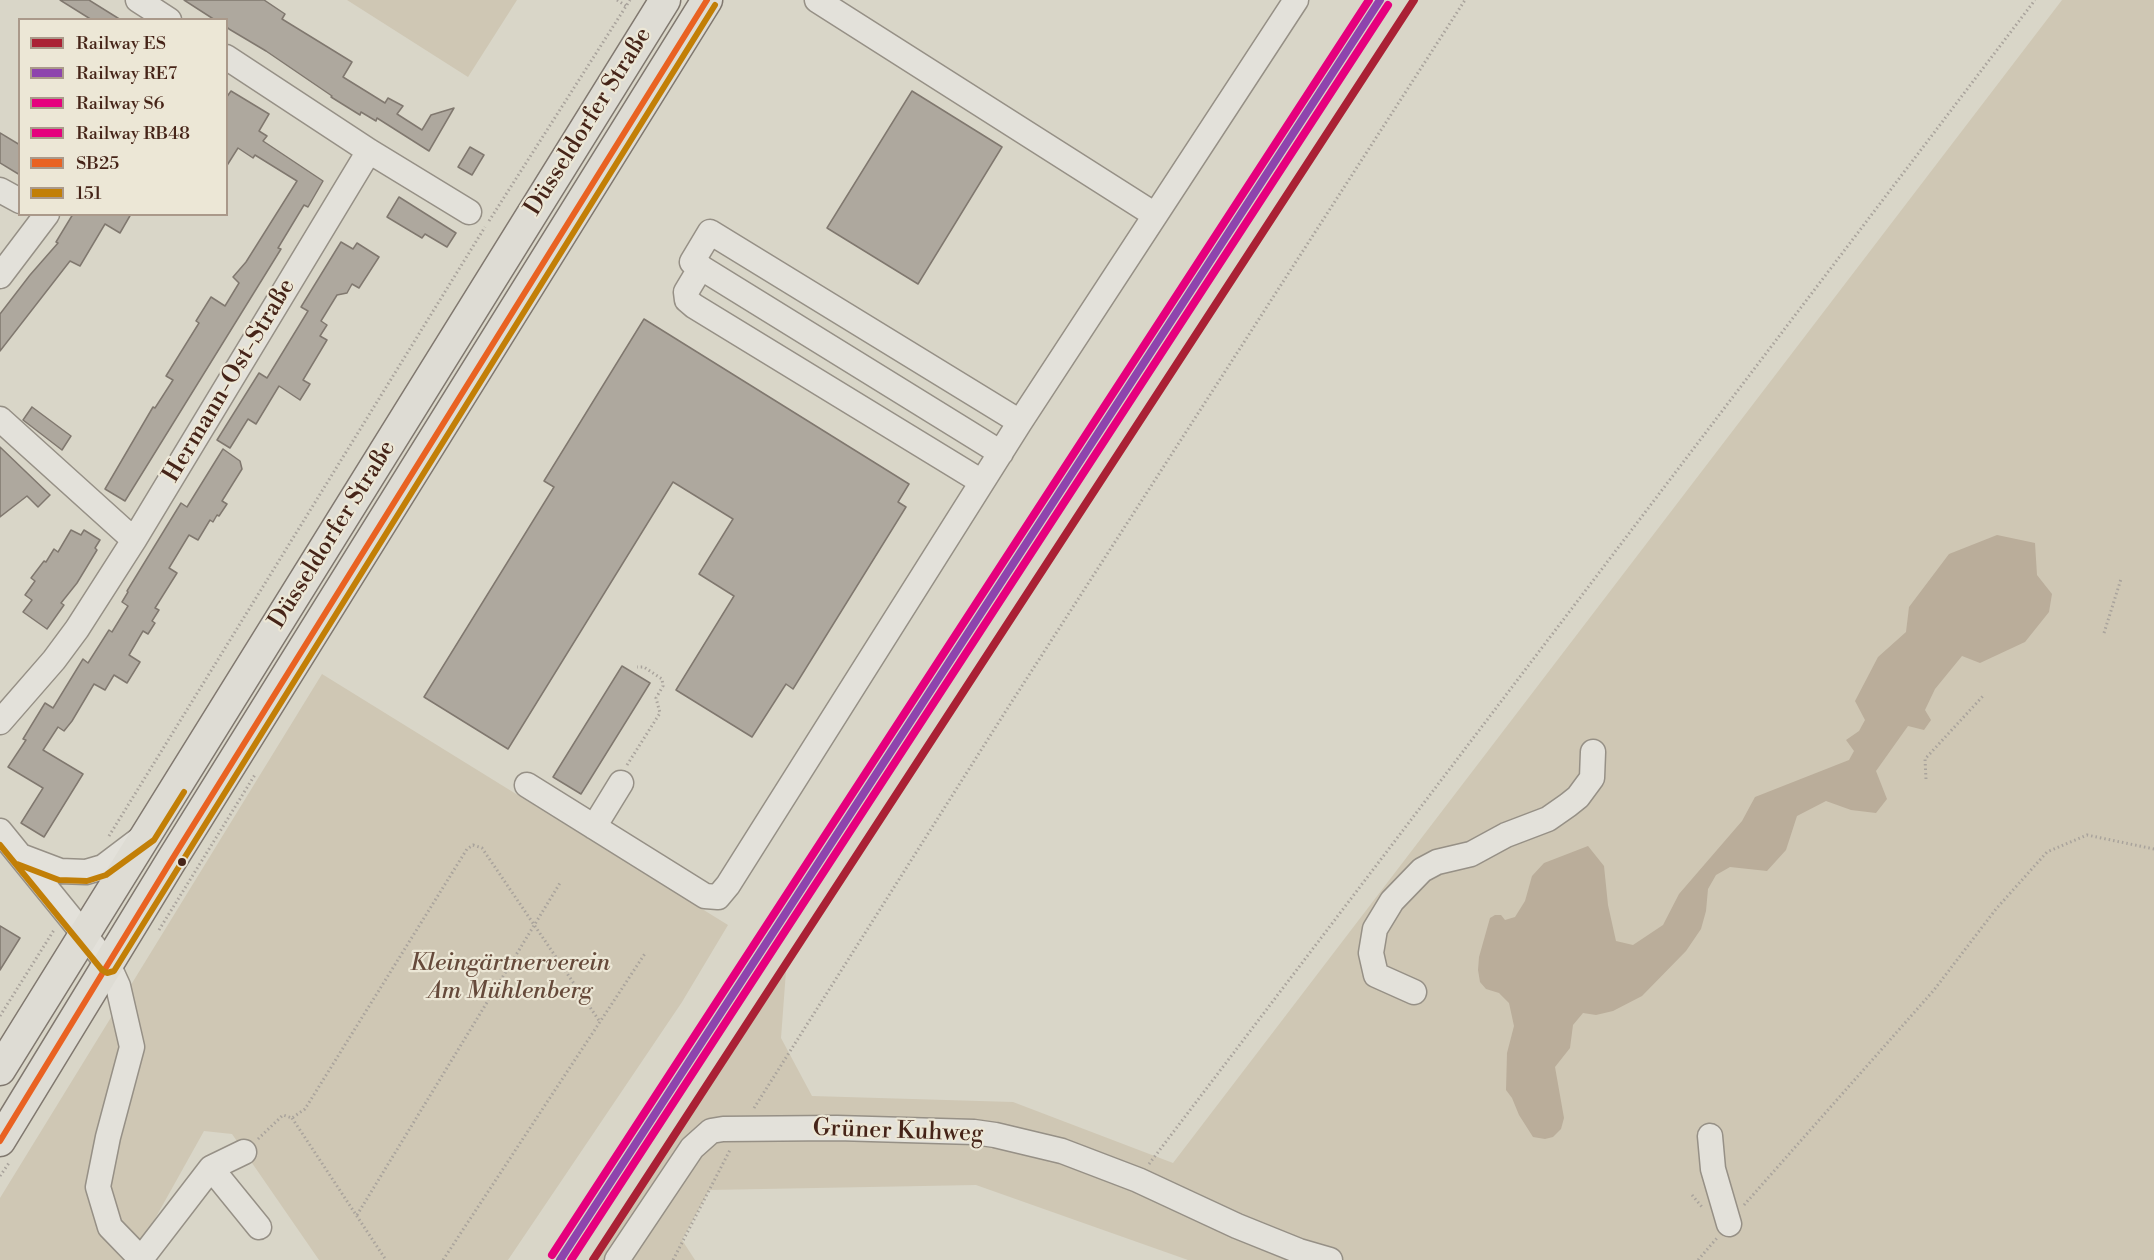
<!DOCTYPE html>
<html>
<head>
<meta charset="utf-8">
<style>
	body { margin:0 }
	#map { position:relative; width:2154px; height:1260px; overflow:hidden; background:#d9d6c8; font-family:"Libre Bodoni",serif }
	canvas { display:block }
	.legend { position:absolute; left:18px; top:18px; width:210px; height:198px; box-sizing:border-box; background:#ece7d6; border:2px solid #aa998a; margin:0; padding:8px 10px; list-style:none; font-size:18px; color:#462418 }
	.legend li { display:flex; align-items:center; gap:12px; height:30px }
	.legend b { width:30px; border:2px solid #aa998a }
</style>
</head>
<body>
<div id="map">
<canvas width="2154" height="1260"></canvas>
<ul class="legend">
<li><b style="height:8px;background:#aa2135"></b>Railway ES</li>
<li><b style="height:8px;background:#8e44ad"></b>Railway RE7</li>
<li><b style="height:8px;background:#e6007e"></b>Railway S6</li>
<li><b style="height:8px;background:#e5007d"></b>Railway RB48</li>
<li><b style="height:8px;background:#e96222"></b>SB25</li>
<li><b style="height:8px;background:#c27f07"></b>151</li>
</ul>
</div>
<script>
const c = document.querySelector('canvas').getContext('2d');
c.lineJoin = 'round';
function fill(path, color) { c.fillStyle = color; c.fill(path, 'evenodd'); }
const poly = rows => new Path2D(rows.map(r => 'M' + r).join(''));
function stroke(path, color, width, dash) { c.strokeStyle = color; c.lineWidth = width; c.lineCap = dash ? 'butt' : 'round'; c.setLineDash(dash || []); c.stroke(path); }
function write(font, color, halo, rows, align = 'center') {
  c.font = font + ' "Libre Bodoni",serif'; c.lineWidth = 4.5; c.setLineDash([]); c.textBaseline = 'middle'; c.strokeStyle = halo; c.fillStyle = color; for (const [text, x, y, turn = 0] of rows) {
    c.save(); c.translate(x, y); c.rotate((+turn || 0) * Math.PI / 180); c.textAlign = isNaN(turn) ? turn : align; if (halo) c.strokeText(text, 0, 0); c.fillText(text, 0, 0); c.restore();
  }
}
fill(poly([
	[347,0,517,0,468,77],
	[2062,0,2154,0,2154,1260,1188,1260,976,1185,709,1190,682,1240,695,1260,596,1260,786,971,781,1038,812,1096,1013,1102,1173,1163],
	[322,674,728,925,682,1002,508,1260,319,1260,232,1134,204,1131,132,1260,0,1260,0,1198]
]), '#cfc7b4');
fill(poly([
	[1997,535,2035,543,2037,575,2052,594,2049,612,2025,642,1980,663,1962,656,1935,689,1925,710,1931,720,1924,730,1908,726,1876,771,1887,799,1876,813,1851,810,1826,801,1797,816,1786,850,1767,871,1730,867,1716,875,1708,889,1706,911,1701,929,1686,951,1642,996,1613,1011,1596,1015,1583,1013,1573,1025,1570,1048,1555,1067,1564,1118,1561,1129,1553,1137,1545,1139,1533,1137,1519,1115,1512,1098,1506,1090,1507,1053,1514,1026,1509,1003,1499,993,1486,989,1480,982,1478,970,1479,957,1490,918,1495,915,1501,915,1505,920,1515,917,1525,901,1532,876,1544,863,1588,846,1604,866,1608,905,1616,941,1633,945,1663,925,1679,894,1742,821,1755,797,1849,760,1854,751,1846,740,1859,731,1865,720,1855,701,1878,657,1906,632,1909,607,1949,554]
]), '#baad9a');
const building = poly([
	[60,0,89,0,121,20,92,20,60,0],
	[184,0,264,0,285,14,282,19,352,62,343,77,385,103,388,98,403,106,397,114,422,130,431,115,454,108,429,151,377,118,376,121,361,112,360,115,331,97,332,96,266,51,229,29,226,26,226,20,215,20,184,0],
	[231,91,269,114,259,131,267,136,263,141,323,181,308,207,304,205,278,248,281,249,125,501,105,489,153,407,155,408,173,380,166,376,199,323,196,321,211,297,225,306,239,283,233,277,246,262,297,181,255,155,253,158,238,148,226,167,226,98,231,91],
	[912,91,1002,147,918,284,827,228,912,91],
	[0,133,20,145,20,175,0,163,0,133],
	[470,147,484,155,472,175,458,167,470,147],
	[399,197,456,233,447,247,425,234,422,238,387,217,399,197],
	[73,214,131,214,120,233,105,224,80,266,70,261,0,351,0,314,30,275,58,243,56,242,73,214],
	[341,242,353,249,357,243,379,257,359,288,352,284,347,293,337,295,321,321,327,325,320,336,327,340,303,380,310,384,300,400,279,386,256,424,248,419,230,448,217,440,259,373,267,378,308,311,301,307,341,242],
	[644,319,909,484,898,502,906,507,793,689,786,684,752,737,676,690,734,596,699,574,733,519,673,482,508,749,424,697,554,487,544,481,644,319],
	[32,407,71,436,62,450,23,420,32,407],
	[0,447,50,495,38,507,27,496,0,517,0,447],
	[223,449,240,461,242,469,222,501,227,504,219,516,217,515,213,522,210,520,198,540,189,535,169,568,177,573,155,608,159,610,152,621,155,623,148,634,143,631,129,655,140,662,127,683,114,675,105,690,94,684,72,721,64,731,58,727,43,750,83,774,44,837,21,823,43,788,8,767,26,740,23,739,45,703,53,708,83,659,88,663,109,630,112,632,128,606,122,602,128,592,127,591,181,503,187,507,223,449],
	[71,530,81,535,84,530,100,540,95,548,97,550,77,583,61,603,64,605,47,629,23,612,32,600,25,595,35,581,31,578,44,561,46,562,54,549,58,552,71,530],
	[622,666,650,683,581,794,553,777,622,666],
	[0,926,20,938,0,970,0,926]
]);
fill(building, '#aea89e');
stroke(building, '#80786f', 1.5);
const minor = poly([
	[138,0,169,20],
	[817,0,1155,215],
	[226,57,369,151,469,212],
	[0,190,20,201],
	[701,267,686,292,687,300,694,306,982,482],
	[0,276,47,214],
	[0,419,134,540],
	[1001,453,692,262,710,232,1020,422],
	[0,722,54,660,77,629,134,540,369,151],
	[527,785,705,896,718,897,728,885,1020,422,1296,0],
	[594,827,621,783],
	[0,831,108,964,118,986,132,1047,108,1137,98,1187,110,1227,142,1260],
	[23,857,60,871,86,872,103,867,140,839],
	[1414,992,1376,975,1371,953,1375,929,1392,901,1422,870,1437,862,1471,854,1506,835,1548,819,1568,805,1578,797,1592,778,1593,752],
	[1710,1136,1713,1169,1729,1224],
	[211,1168,259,1227],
	[141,1259,211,1168,244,1152],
	[617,1260,692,1148,711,1131,723,1129,837,1128,974,1132,995,1135,1062,1151,1138,1180,1237,1226,1299,1251,1330,1260]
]);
const major = poly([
	[0,1070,665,0],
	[0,1141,171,861,707,0]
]);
stroke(minor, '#969086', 27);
stroke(major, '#80786f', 33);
stroke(poly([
	[617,0,626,6],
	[489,221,630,0],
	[2104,633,2121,579],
	[627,765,660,713,656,698,663,686,662,679,644,667,637,667],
	[1926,779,1925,759,1983,696],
	[109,836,485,227],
	[159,930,256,773],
	[0,1016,54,930],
	[754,1108,1009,706,1465,0],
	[292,1118,386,1260],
	[258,1139,283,1115,292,1118,305,1109,467,849,473,845,482,848,600,1022],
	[1149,1164,2035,0],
	[0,1176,9,1163],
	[1692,1195,1702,1207],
	[1744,1205,1934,990,1996,909,2047,852,2087,835,2154,849],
	[357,1215,560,883],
	[443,1260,646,952],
	[673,1260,730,1150],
	[1698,1260,1717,1238]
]), '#a9a39c', 3, [1.5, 3]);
stroke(minor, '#e3e1da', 24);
stroke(major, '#dedcd4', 30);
stroke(poly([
	[0,1141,171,861,707,0]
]), '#e96222', 6);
stroke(poly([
	[0,845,102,970,107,973,114,971,715,5],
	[17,864,59,880,87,881,106,875,154,840,184,792]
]), '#c27f07', 6);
stroke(poly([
	[593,1260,1414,0]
]), '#aa2135', 8);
stroke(poly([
	[560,1260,1380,0]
]), '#8e44ad', 8);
stroke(poly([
	[571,1260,1388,5]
]), '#e6007e', 8);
stroke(poly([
	[552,1255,1369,0]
]), '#e5007d', 8);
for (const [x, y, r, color] of [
	[182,862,5,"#462418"]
]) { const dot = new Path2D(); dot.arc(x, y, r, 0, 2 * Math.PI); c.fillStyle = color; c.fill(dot); stroke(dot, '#ece7d6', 2); }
write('24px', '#462418', '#ece7d6', [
	["Düsseldorfer Straße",589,122,-58],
	["Hermann-Ost-Straße",230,381,-59],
	["Düsseldorfer Straße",333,535,-58],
	["Grüner Kuhweg",898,1132,2]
]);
write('italic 24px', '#664a3b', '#ece7d6', [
	["Kleingärtnerverein",510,964],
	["Am Mühlenberg",510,992]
]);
</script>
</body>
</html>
